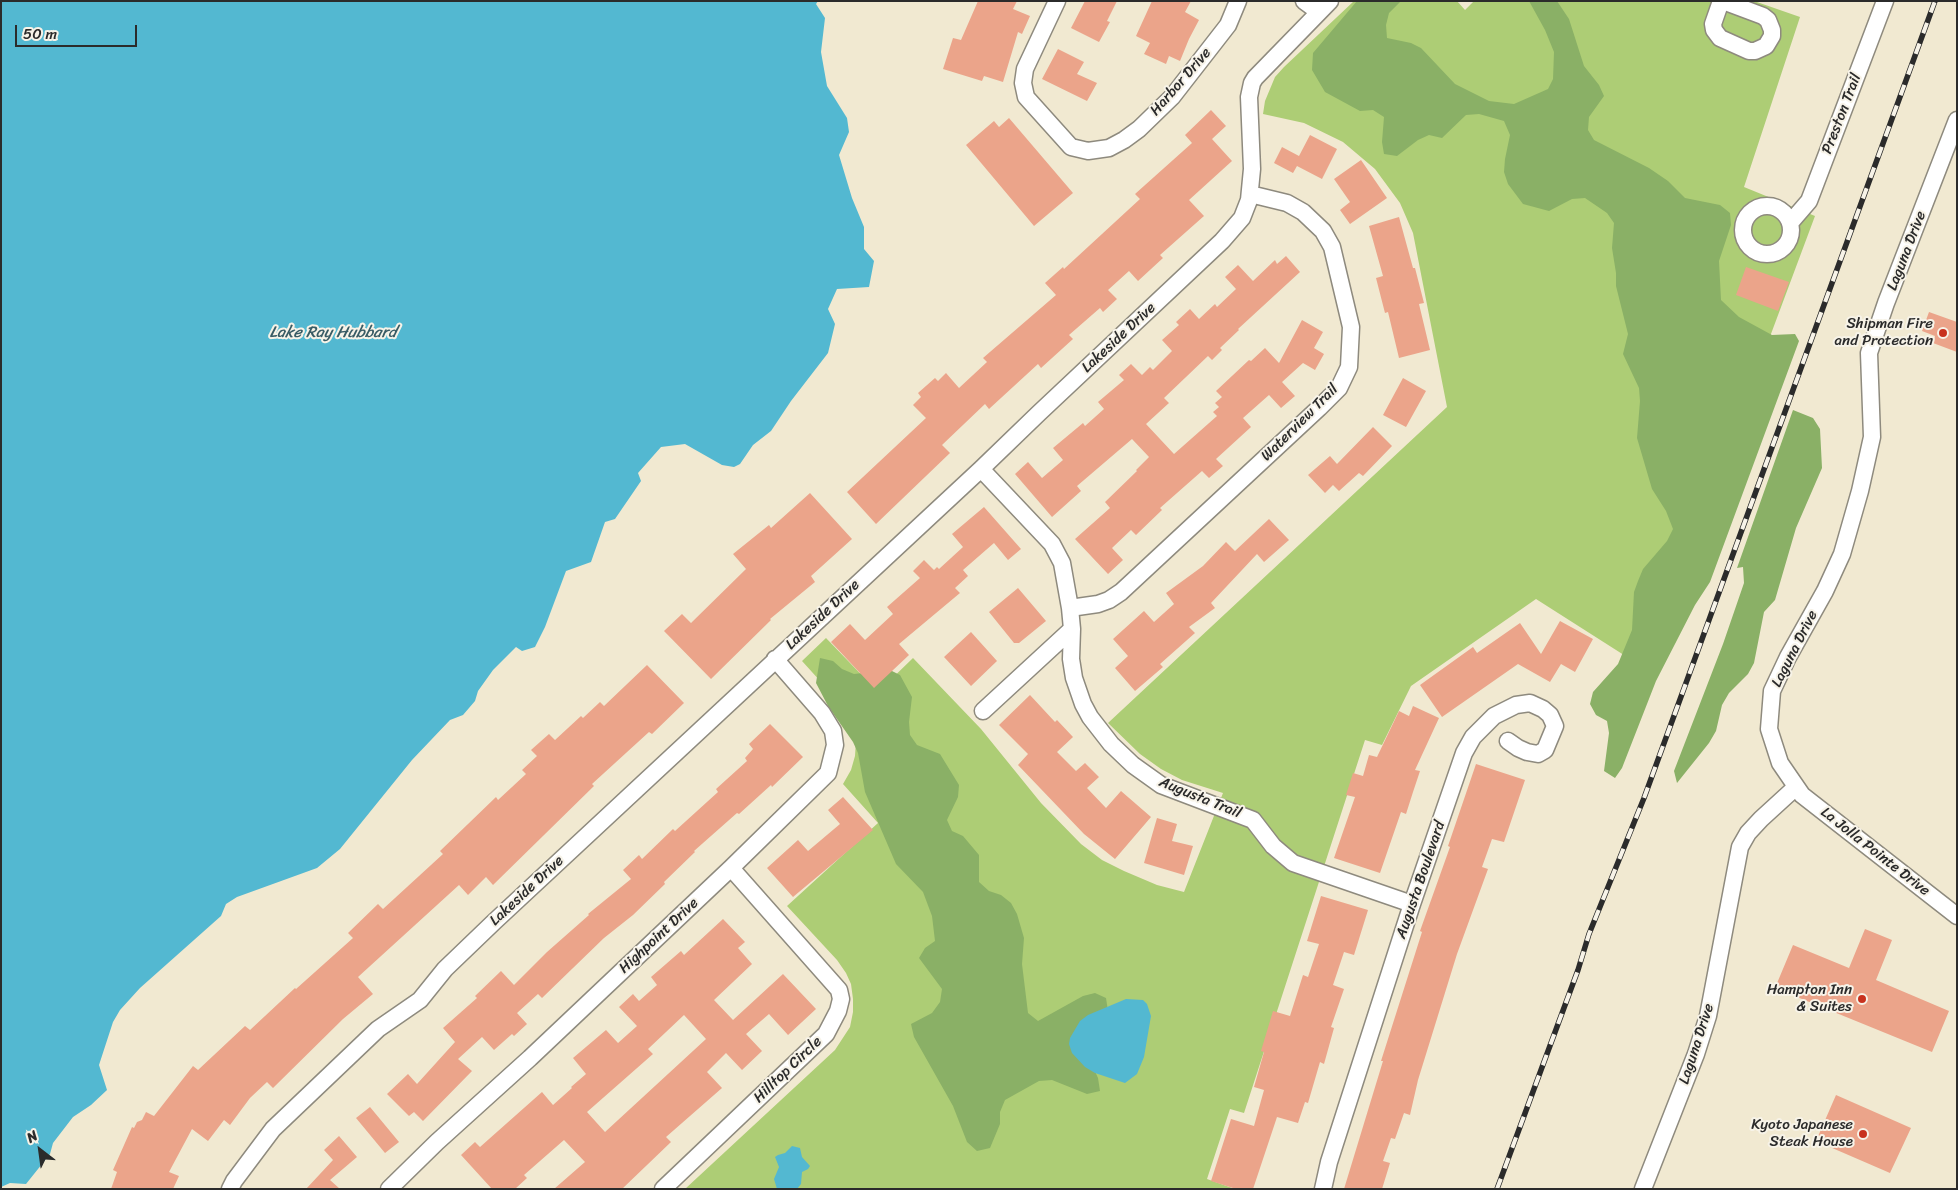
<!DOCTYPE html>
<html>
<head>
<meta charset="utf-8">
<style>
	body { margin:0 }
	#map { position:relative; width:1958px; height:1190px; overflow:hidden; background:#f1e9d1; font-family:Sriracha,sans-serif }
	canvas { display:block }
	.frame { position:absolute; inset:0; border:2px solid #2b2b2b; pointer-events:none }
	.north { position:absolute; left:15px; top:1125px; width:50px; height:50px; -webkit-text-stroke:4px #f7f3e8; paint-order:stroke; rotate:330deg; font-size:14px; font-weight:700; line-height:20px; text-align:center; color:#2b2b2b }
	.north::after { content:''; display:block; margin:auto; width:18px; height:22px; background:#2b2b2b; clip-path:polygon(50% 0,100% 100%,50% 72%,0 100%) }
	.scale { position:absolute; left:15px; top:25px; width:122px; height:22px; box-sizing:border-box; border:2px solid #2b2b2b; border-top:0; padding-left:6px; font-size:15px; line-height:18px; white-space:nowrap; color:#2b2b2b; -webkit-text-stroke:4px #f7f3e8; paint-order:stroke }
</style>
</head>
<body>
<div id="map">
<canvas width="1958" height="1190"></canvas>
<div class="frame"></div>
<div class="north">N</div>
<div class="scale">50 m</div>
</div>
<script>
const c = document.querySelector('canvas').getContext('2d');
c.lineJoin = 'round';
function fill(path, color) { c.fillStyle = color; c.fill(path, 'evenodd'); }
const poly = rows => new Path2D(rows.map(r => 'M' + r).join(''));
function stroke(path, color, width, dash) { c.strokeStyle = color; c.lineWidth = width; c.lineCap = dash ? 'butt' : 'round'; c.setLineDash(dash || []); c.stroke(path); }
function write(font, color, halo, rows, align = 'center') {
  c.font = font + ' Sriracha,sans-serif'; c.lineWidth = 4; c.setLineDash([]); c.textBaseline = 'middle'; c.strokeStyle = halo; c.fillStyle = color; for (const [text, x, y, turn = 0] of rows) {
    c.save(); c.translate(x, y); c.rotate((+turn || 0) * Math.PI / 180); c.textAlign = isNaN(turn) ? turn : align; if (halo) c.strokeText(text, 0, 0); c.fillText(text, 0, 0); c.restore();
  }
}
fill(poly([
	[1354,1,1457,1,1465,10,1474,1,1754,1,1800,17,1744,187,1815,216,1684,567,1627,657,1536,599,1411,686,1382,745,1365,740,1244,1113,1230,1109,1207,1179,1235,1189,685,1189,835,1050,850,1027,853,1012,853,999,851,984,846,973,837,960,787,906,878,823,843,784,851,770,855,756,856,741,841,704,802,661,826,638,878,692,913,658,981,729,1041,803,1081,844,1102,860,1124,871,1157,885,1184,892,1223,793,1182,780,1161,769,1140,754,1108,723,1447,407,1413,233,1400,203,1375,169,1343,142,1304,123,1263,114,1265,101,1275,77,1284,67]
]), '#adcd75');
fill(poly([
	[1357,1,1401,1,1389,13,1386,25,1387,38,1411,43,1421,48,1455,84,1489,101,1514,104,1548,89,1553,79,1554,52,1545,30,1529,1,1557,1,1569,19,1584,66,1599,85,1604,96,1589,117,1588,130,1594,140,1649,168,1668,181,1685,198,1720,205,1730,213,1731,225,1719,261,1721,300,1739,317,1772,335,1795,334,1799,341,1710,582,1695,605,1656,681,1622,768,1615,778,1604,771,1609,733,1607,721,1596,715,1590,704,1593,692,1618,664,1632,630,1634,592,1638,581,1643,569,1667,541,1673,529,1666,511,1652,489,1637,438,1640,401,1639,388,1623,354,1628,334,1616,286,1616,273,1612,248,1614,223,1607,213,1585,198,1572,199,1549,211,1523,204,1508,184,1504,172,1505,159,1510,135,1504,121,1479,114,1466,115,1442,138,1429,135,1418,140,1397,156,1384,154,1382,142,1384,117,1373,110,1360,111,1325,92,1312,70,1313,53],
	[1793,410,1813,418,1820,429,1822,468,1796,528,1775,600,1764,612,1754,663,1748,674,1729,693,1722,705,1716,731,1709,743,1677,783,1674,771,1723,644,1744,583,1743,567,1737,568],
	[820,658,833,661,842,669,854,674,890,670,900,675,912,697,909,722,910,735,917,745,940,754,959,785,958,797,947,820,952,831,963,836,979,855,979,882,989,891,1001,895,1011,903,1017,914,1024,938,1022,964,1028,1013,1038,1021,1083,996,1095,993,1106,998,1108,1011,1088,1056,1098,1078,1100,1091,1087,1094,1052,1080,1039,1081,1005,1100,1000,1112,1000,1124,990,1148,977,1151,967,1142,953,1106,914,1037,911,1024,932,1013,940,1002,942,989,919,958,925,948,935,941,932,916,923,892,896,864,865,792,858,753,853,742,828,706,816,683]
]), '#8ab066');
fill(poly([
	[1,1,818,1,816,4,825,18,821,52,827,86,847,118,849,132,839,155,852,198,864,227,864,249,874,261,869,287,837,289,828,309,835,324,828,353,791,401,771,431,753,445,740,464,734,467,722,465,685,444,661,447,638,473,641,481,615,519,605,522,591,562,566,571,545,627,535,647,522,651,516,647,493,670,478,691,475,701,463,715,450,720,412,760,340,849,317,868,237,897,226,904,221,916,140,988,120,1010,113,1022,99,1065,107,1090,91,1105,73,1117,53,1143,50,1154,26,1184,10,1183,1,1187],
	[1126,999,1143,1000,1147,1004,1151,1016,1144,1057,1137,1074,1125,1083,1095,1073,1085,1067,1072,1053,1069,1044,1070,1038,1080,1021,1088,1015],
	[792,1146,800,1148,802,1157,810,1166,808,1169,802,1172,801,1184,797,1189,777,1189,774,1179,779,1167,775,1157,778,1155,785,1153]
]), '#53b8d1');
fill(poly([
	[978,1,1017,1,1013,9,1030,16,1022,34,1018,32,1003,82,984,76,982,81,943,69,953,38,961,40],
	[1085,1,1117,1,1107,21,1110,22,1099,42,1071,28],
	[1152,1,1191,1,1185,12,1199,20,1189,39,1180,61,1169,56,1166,64,1144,54,1150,43,1136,36],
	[1058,49,1084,62,1077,74,1097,83,1087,101,1042,79],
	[1211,110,1226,126,1212,139,1232,161,1189,200,1204,216,1160,255,1163,258,1138,281,1129,271,1108,290,1117,299,1103,312,1100,308,1069,335,1073,339,1041,368,1038,364,989,409,985,404,942,445,950,453,876,524,847,492,926,418,913,405,921,397,918,393,935,378,938,381,946,373,959,388,987,362,983,358,1056,295,1045,283,1063,267,1064,269,1140,199,1135,194,1192,143,1185,135],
	[1009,118,1073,193,1034,226,966,145,994,121,999,127],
	[1310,135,1337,149,1322,179,1297,166,1293,173,1274,163,1282,147,1299,156],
	[1361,160,1387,198,1350,224,1340,210,1350,202,1334,179],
	[1399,217,1413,268,1415,268,1424,303,1419,304,1430,350,1399,358,1388,312,1385,313,1376,278,1383,276,1369,226],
	[1286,256,1300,272,1238,329,1239,330,1220,348,1222,350,1212,360,1208,356,1164,398,1169,403,1146,424,1174,454,1217,416,1213,412,1219,407,1215,403,1222,397,1216,391,1249,360,1251,361,1265,348,1279,363,1302,320,1323,332,1314,348,1324,354,1315,370,1303,363,1282,382,1295,396,1281,408,1269,395,1243,418,1251,427,1216,459,1223,466,1209,478,1202,471,1160,508,1162,510,1136,535,1131,530,1112,548,1123,560,1108,574,1075,539,1110,508,1105,502,1137,471,1136,470,1149,457,1132,439,1077,486,1081,491,1052,517,1015,474,1028,462,1042,478,1063,460,1053,448,1083,423,1085,426,1104,409,1098,402,1124,380,1119,375,1131,364,1142,375,1150,367,1153,370,1172,351,1162,340,1179,325,1176,322,1190,309,1199,319,1215,304,1217,307,1236,289,1225,277,1238,265,1253,281,1275,260,1277,264],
	[1746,267,1789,282,1778,311,1736,295],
	[1929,312,1957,322,1957,352,1933,343,1935,336,1922,331],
	[1403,378,1426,391,1406,427,1383,415],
	[1373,427,1392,446,1363,476,1359,473,1339,491,1333,485,1325,493,1308,475,1330,456,1337,464],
	[810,493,852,539,811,576,815,582,770,619,771,620,711,679,664,631,682,614,691,623,746,569,733,554,769,525,771,528],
	[984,507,1021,549,1008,560,994,543,963,570,968,576,955,588,960,593,899,644,909,655,874,688,831,642,850,624,865,640,893,614,887,607,920,578,913,571,924,560,934,570,937,567,939,569,963,547,952,534],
	[1269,519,1289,540,1264,562,1257,554,1211,603,1215,608,1189,627,1195,633,1160,664,1163,667,1135,691,1115,668,1128,656,1113,639,1144,611,1154,622,1174,604,1166,593,1203,566,1226,542,1235,551],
	[1018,588,1046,621,1019,643,1014,643,989,612],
	[1560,621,1593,639,1575,672,1561,664,1550,682,1518,664,1442,717,1420,685,1473,647,1477,653,1520,623,1541,654],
	[971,632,997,661,971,686,944,657],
	[647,665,684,703,652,734,649,732,592,784,594,786,493,885,486,877,468,895,459,885,358,977,373,994,343,1019,273,1088,267,1082,250,1098,230,1125,224,1120,208,1141,192,1129,169,1172,179,1176,173,1189,111,1189,117,1172,113,1170,132,1127,134,1128,137,1122,142,1120,146,1112,154,1116,193,1066,198,1070,245,1026,250,1030,295,988,296,989,353,938,348,933,378,904,383,909,443,854,440,851,496,797,498,800,526,774,522,770,537,756,531,750,549,734,555,740,581,716,583,718,600,702,604,706],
	[1030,695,1055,722,1057,720,1073,737,1057,752,1076,771,1085,763,1099,777,1087,788,1106,808,1121,791,1151,817,1115,859,1084,834,1018,765,1028,754,999,725],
	[1413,706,1439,718,1415,770,1420,771,1413,792,1406,814,1401,812,1380,873,1334,858,1355,797,1346,795,1353,773,1363,776,1369,755,1377,757,1399,711,1409,716],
	[770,724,803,757,772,787,771,785,739,814,737,813,694,851,695,852,664,882,665,884,633,915,604,938,542,998,538,994,517,1013,527,1024,514,1036,512,1034,494,1050,482,1037,458,1059,472,1071,423,1121,414,1112,409,1116,387,1094,408,1074,417,1084,455,1042,443,1028,477,998,475,996,501,971,514,985,547,952,589,915,588,914,631,879,623,870,639,855,642,859,673,829,675,831,718,792,716,789,747,761,745,758,753,749,749,744],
	[1476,764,1525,780,1504,842,1492,839,1482,867,1488,869,1457,954,1418,1080,1410,1115,1404,1113,1395,1139,1391,1138,1383,1161,1390,1163,1382,1189,1344,1189,1383,1061,1381,1061,1422,932,1420,931,1450,847,1448,846],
	[843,797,873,830,793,897,767,868,798,840,808,851,840,824,828,810],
	[1157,818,1177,824,1172,841,1193,846,1184,875,1144,863],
	[1321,896,1368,910,1354,955,1344,952,1333,985,1344,989,1331,1027,1334,1028,1324,1064,1320,1062,1308,1103,1305,1102,1298,1123,1277,1117,1253,1189,1236,1189,1211,1181,1231,1119,1254,1126,1264,1090,1254,1087,1264,1052,1261,1051,1273,1011,1290,1016,1303,975,1308,977,1319,944,1307,941],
	[723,919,745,942,738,948,752,964,714,1000,733,1020,783,974,816,1009,788,1035,769,1014,746,1034,762,1051,742,1070,726,1053,707,1072,722,1088,666,1137,671,1142,622,1189,554,1189,585,1162,564,1140,524,1175,527,1178,515,1189,492,1189,461,1155,475,1142,480,1147,542,1092,553,1105,572,1088,571,1087,586,1074,573,1058,606,1030,618,1043,637,1026,619,1007,633,994,639,1001,657,985,651,977,681,951,684,955],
	[684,1015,706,1039,605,1132,587,1112,653,1054,648,1049],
	[1865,929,1892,940,1876,980,1949,1011,1932,1052,1775,988,1793,945,1849,968],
	[1836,1095,1911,1128,1890,1173,1816,1141],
	[370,1107,399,1142,385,1153,356,1118],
	[339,1136,357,1157,330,1180,340,1189,306,1189,333,1160,324,1150]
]), '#eba48a');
const minor = poly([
	[1057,1,1025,69,1023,83,1026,97,1071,147,1088,151,1109,148,1124,140,1139,129,1172,97,1228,25,1238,1],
	[1304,1,1319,12],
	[1721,1,1713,24,1714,30,1720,38,1749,51,1755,51,1766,46,1772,36,1772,30,1768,20,1763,16,1723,1],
	[1957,120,1886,303,1869,353,1872,437,1860,491,1842,554,1825,591,1788,657,1772,691,1769,729,1780,763,1802,795,1957,916],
	'1743 230a24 24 0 1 1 48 0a24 24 0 1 1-48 0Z',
	[1790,223,1809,201,1885,1],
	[981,469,1052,544,1062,563,1070,608,1072,629,1071,659,1074,678,1083,704,1090,717,1111,744,1133,765,1161,785,1253,820,1273,846,1293,863,1412,904],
	[1070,608,1098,604,1109,600,1121,592,1319,408,1339,388,1349,367,1351,327,1332,247,1323,231,1303,212,1287,203,1250,194],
	[983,711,1072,629],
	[230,1189,234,1181,273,1129,378,1029,420,1000,445,969,495,921,981,469,1039,413,1222,241,1242,218,1249,200,1252,169,1249,97,1252,83,1255,78,1330,1],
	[389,1189,437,1142,530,1058,731,868,828,773,835,745,833,731,822,713,775,659],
	[663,1189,826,1034,838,1011,841,999,839,990,731,868],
	[1323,1189,1329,1162,1412,904,1464,753,1473,737,1494,716,1516,705,1530,703,1543,709,1550,715,1555,726,1545,750,1538,754,1527,752,1518,748,1508,741],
	[1643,1189,1696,1054,1708,1016,1740,847,1748,833,1761,819,1796,787]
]);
stroke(minor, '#8e8a7e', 19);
stroke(minor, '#fff', 16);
const rail = poly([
	[1497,1189,1578,970,1589,934,1644,798,1935,1]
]);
stroke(rail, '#2b2b2b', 5.5);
stroke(rail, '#f7f3e8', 4, [11]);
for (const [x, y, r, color] of [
	[1943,333,5,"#c8321e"],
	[1862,999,5,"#c8321e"],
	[1863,1134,5,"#c8321e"]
]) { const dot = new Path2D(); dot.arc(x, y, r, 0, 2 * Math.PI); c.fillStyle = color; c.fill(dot); stroke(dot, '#f7f3e8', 2); }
write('15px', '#2b2b2b', '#f7f3e8', [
	["Harbor Drive",1181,82,-49],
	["Preston Trail",1842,114,-69],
	["Laguna Drive",1907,251,-69],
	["Lakeside Drive",1119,338,-43],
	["Waterview Trail",1300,423,-45],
	["Lakeside Drive",823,615,-43],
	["Laguna Drive",1795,649,-63],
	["Augusta Trail",1200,798,22],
	["La Jolla Pointe Drive",1875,852,38],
	["Augusta Boulevard",1421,880,-71],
	["Lakeside Drive",527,891,-43],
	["Highpoint Drive",659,936,-43],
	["Laguna Drive",1697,1044,-72],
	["Hilltop Circle",788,1070,-44]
]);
write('15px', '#2b2b2b', '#f7f3e8', [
	["Shipman Fire",1933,324],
	["and Protection",1933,341],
	["Hampton Inn",1852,990],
	["& Suites",1852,1007],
	["Kyoto Japanese",1853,1125],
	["Steak House",1853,1142]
], 'right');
write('italic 16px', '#395c65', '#f7f3e8', [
	["Lake Ray Hubbard",333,333]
]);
</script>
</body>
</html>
